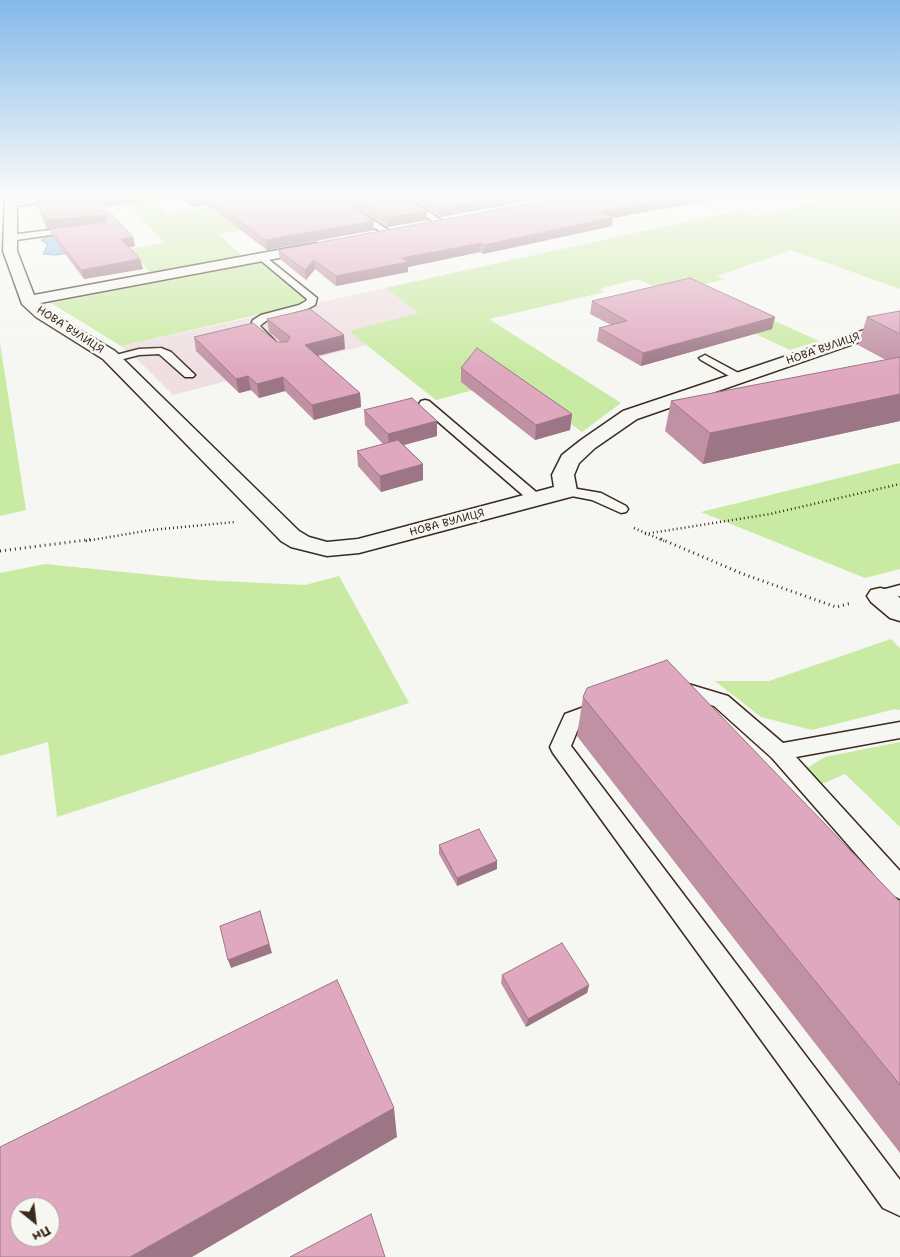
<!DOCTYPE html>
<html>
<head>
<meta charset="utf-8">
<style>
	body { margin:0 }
	#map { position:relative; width:900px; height:1257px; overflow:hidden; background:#f6f6f2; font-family:"Shantell Sans",sans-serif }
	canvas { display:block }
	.north { position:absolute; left:10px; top:1197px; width:50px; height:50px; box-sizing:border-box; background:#f6f6f2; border:1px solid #aba49d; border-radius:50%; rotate:151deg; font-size:14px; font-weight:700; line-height:20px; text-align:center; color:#3b2a1e }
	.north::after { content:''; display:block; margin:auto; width:18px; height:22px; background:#3b2a1e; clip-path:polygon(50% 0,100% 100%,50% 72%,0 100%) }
</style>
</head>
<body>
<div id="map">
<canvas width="900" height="1257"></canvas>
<div class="north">Пн</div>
</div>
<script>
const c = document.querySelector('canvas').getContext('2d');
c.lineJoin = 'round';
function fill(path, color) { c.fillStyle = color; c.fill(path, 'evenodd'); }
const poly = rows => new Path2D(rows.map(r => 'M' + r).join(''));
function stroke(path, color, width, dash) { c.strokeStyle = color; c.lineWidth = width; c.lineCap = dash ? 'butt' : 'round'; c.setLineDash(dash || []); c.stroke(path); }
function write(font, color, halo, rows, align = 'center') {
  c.font = font + ' "Shantell Sans",sans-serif'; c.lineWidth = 5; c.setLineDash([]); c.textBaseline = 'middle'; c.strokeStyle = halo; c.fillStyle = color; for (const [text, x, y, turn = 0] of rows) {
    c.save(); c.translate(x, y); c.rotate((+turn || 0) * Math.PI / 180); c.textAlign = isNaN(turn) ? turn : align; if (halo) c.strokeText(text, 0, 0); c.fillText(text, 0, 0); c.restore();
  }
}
fill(poly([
	[385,288,420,313,349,331,367,345,173,395,136,358,121,346]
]), '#efdfe2');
fill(poly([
	[120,195,149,195,166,213,210,207,294,222,218,234,243,257,152,274,129,249,164,243],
	[811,195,900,195,900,289,791,250,717,276,725,279,697,286,819,341,790,350,638,279,599,289,605,292,489,319,621,403,582,432,511,380,436,400,349,331,419,313,385,288,739,210,759,216,828,200],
	[263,262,306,298,296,306,121,346,51,303],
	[0,343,26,510,0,516],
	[900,463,900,569,865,578,701,512],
	[45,564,202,580,305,585,339,576,409,703,57,817,48,742,0,756,0,573],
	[891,639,900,648,900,710,895,709,812,730,761,717,715,681,769,681],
	[900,742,900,827,845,774,815,787,808,779,807,768,825,757]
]), '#c9eaa2');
const water = poly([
	[54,235,62,235,75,252,55,255,43,254,48,245,41,240,54,235]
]);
fill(water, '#8dc1ea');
stroke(water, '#6c8598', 1);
const service = poly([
	[411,204,417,204,446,223,439,225,411,208,411,204],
	[356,213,362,213,393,233,386,235,356,217,356,213],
	[74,227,78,229,77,231,10,241,6,238,10,235,74,227],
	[262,254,317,298,315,305,307,309,269,319,262,324,260,326,275,341,270,344,266,343,250,327,253,320,261,315,299,305,306,301,307,299,259,259,259,255,262,254],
	[161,348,171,352,193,373,195,375,193,377,185,377,159,354,139,355,112,362,106,359,108,357,139,349,161,348],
	[705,355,744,376,746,378,744,380,736,380,701,360,699,358,705,355],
	[425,400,429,401,542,497,544,500,542,503,532,503,421,407,419,404,421,401,425,400],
	[566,487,601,493,626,506,628,509,626,512,621,513,592,500,561,494,559,491,561,488,566,487],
	[900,585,900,596,880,601,874,600,872,596,874,592,900,585],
	[678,681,728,696,783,743,900,722,900,738,796,757,900,871,900,899,892,895,772,758,714,706,671,693,669,688,671,683,678,681],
	[603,700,610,702,613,707,610,712,580,724,571,746,900,1180,900,1216,883,1208,553,753,550,747,565,714,603,700]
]);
const minor = poly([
	[5,195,17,195,17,199,44,195,75,195,69,199,17,206,17,251,34,295,316,243,321,244,323,247,321,250,316,251,40,303,48,311,115,351,299,531,309,537,327,542,358,539,554,487,552,475,562,455,581,440,623,411,900,318,900,328,637,419,595,448,579,463,574,475,577,491,574,496,359,553,327,556,291,547,281,541,103,359,36,317,22,304,3,251,5,195],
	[880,588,889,590,900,598,900,621,890,618,871,602,867,596,871,590,880,588]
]);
stroke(service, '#3b2a1e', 3);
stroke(minor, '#3b2a1e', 3);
stroke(poly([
	[634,528,664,541],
	[645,534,770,514,900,484],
	[86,541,151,530,235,522]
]), '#3b2a1e', 2.5, [1, 3]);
stroke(poly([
	[661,539,743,574,836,607,852,603],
	[0,551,94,539]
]), '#3b2a1e', 3, [1, 4]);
fill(service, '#f6f6f2');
fill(minor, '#f6f6f2');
fill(poly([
	[50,195,561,195,441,217,418,202,411,202,427,220,387,227,363,211,356,211,374,230,267,250,207,205,192,207,177,196,105,207,135,246,129,248,140,259,143,269,84,279,53,238,50,229,47,229,37,205,35,197],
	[577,195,740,195,613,218,612,226,483,254,480,252,408,267,408,272,336,286,315,269,306,280,280,259,278,250],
	[592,301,775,317,772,329,641,366,597,341,599,328,611,325,590,314],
	[900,311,900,421,703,464,665,431,671,401,886,360,858,345,867,317],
	[267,319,345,349,318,356,360,393,361,407,314,420,285,391,259,398,251,390,239,393,196,351,194,337,281,342,269,332],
	[461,368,572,414,570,430,535,440,461,382],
	[364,410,437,421,437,436,404,445,423,464,423,480,381,492,358,466,357,451,383,444,365,425],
	[583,697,900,902,900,1153,577,736],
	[439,845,497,861,497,869,457,886,439,854],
	[502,975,589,985,587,993,526,1027,501,983]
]), '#c090a3');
fill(poly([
	[128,195,177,195,177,196,100,208,98,199],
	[516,195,561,195,441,217,441,209],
	[695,195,740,195,613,218,612,226,483,254,484,245,600,212],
	[206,196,207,205,192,207,190,199],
	[355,203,356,211,354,213,354,204],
	[427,211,427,220,387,227,387,218],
	[107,215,109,224,47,229,45,220],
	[373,221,374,230,267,250,265,240],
	[133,237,135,246,124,248,121,239],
	[481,243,480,252,408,267,408,272,336,286,336,276,402,258],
	[140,259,143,269,84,279,81,270],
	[314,260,315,269,306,280,305,270],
	[775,317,772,329,641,366,643,353],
	[344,335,345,349,307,358,305,345],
	[248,376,251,390,239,393,236,379],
	[283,377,285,391,259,398,257,384],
	[360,393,361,407,314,420,312,405],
	[900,394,900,421,703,464,710,433],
	[572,414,570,430,535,440,536,425],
	[437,421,437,436,389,449,388,434],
	[423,464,423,480,381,492,380,476],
	[497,861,497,869,457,886,457,878],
	[260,911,272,953,231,968,228,960],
	[589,985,587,993,526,1027,528,1019],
	[394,1108,397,1137,192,1257,130,1257]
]), '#9c7685');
const building = poly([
	[50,195,128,195,98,199,133,237,121,239,140,259,81,270,50,229,106,222,107,215,45,220,35,197,50,195],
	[185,195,410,195,409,196,410,201,427,211,387,218,362,203,355,203,354,204,354,210,373,221,265,240,206,196,190,199,185,195],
	[419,195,516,195,441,209,419,195],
	[577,195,695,195,600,212,614,217,484,245,481,243,402,258,408,262,336,276,314,260,305,270,278,250,577,195],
	[690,278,775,317,643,353,599,328,627,321,592,301,690,278],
	[310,309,344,335,305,345,360,393,312,405,283,377,257,384,248,376,236,379,194,337,253,323,277,342,287,342,290,337,267,319,310,309],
	[900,311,900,334,867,317,900,311],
	[477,348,572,414,536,425,461,368,477,348],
	[900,357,900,394,710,433,671,401,900,357],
	[412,398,437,421,388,434,364,410,412,398],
	[398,440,423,464,380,476,357,451,398,440],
	[667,660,900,902,900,1085,583,697,587,688,667,660],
	[479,829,497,861,457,878,439,845,479,829],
	[260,911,269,944,228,960,220,926,260,911],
	[562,943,589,985,528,1019,502,975,562,943],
	[337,980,394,1108,130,1257,0,1257,0,1147,337,980],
	[20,1207,50,1207,50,1237,20,1237,20,1207],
	[371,1214,385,1257,290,1257,371,1214]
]);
fill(building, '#dfa8be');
stroke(building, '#9c7685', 1);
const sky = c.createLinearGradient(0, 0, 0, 371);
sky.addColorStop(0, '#83b9e9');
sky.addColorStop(0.53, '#fbfbf9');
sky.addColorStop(1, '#fbfbf900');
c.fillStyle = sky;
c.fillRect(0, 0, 900, 371);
write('11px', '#3b2a1e', '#f6f6f2', [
	["НОВА ВУЛИЦЯ",70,330,33],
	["НОВА ВУЛИЦЯ",823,349,-19],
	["НОВА ВУЛИЦЯ",447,523,-15]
]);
</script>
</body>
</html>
